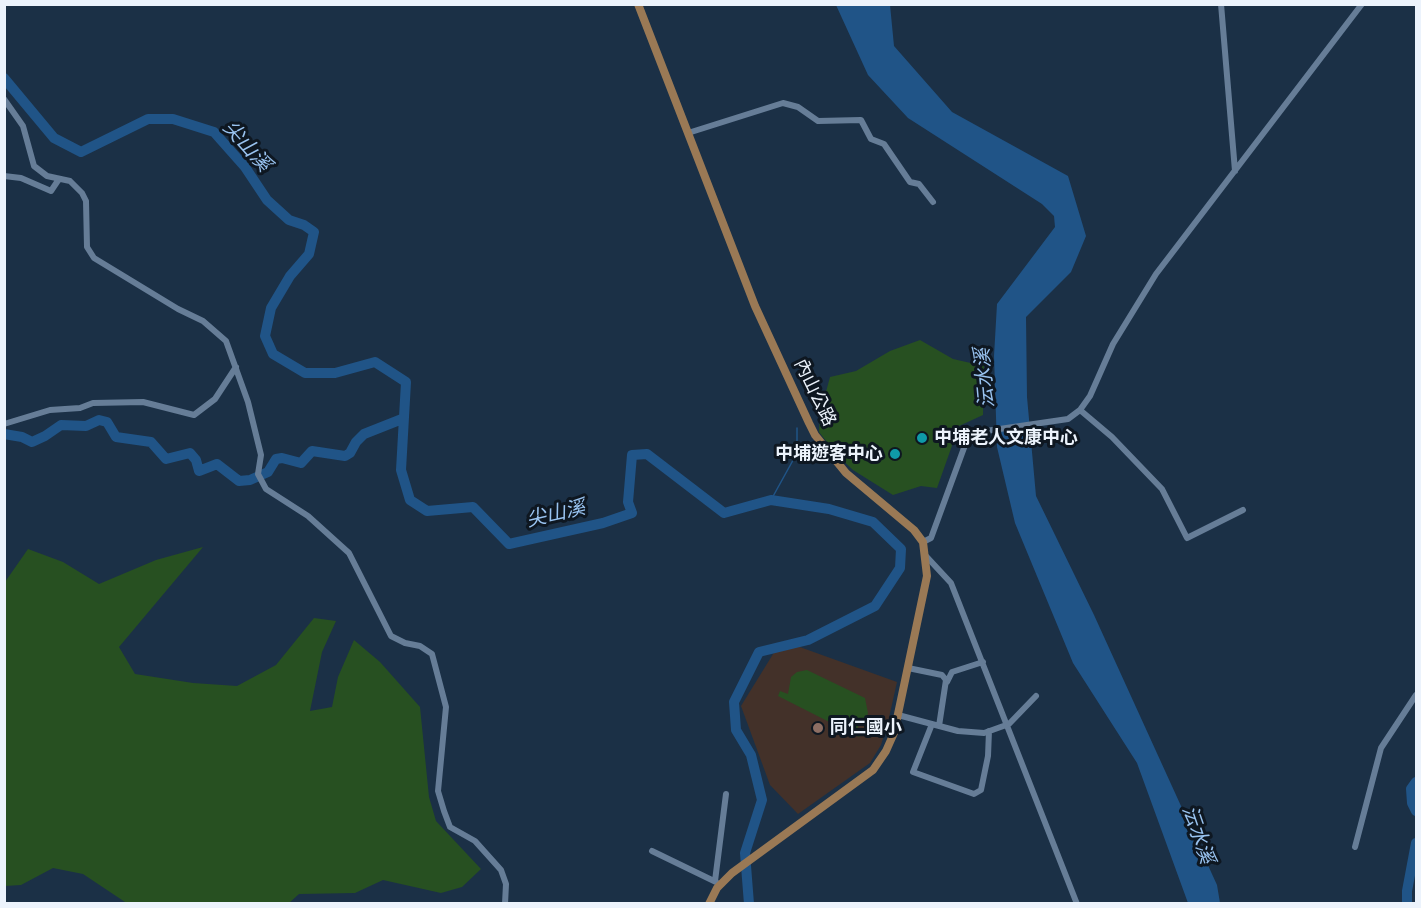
<!DOCTYPE html>
<html>
<head>
<meta charset="utf-8">
<style>
	body { margin:0 }
	#map { position:relative; width:1421px; height:908px; overflow:hidden; background:#1b3046; font-family:"Roboto Condensed",sans-serif }
	canvas { display:block }
	.frame { position:absolute; inset:0; border:6px solid #ecf3fc; pointer-events:none }
</style>
</head>
<body>
<div id="map">
<canvas width="1421" height="908"></canvas>
<div class="frame"></div>
</div>
<script>
const c = document.querySelector('canvas').getContext('2d');
c.lineJoin = 'round';
function fill(path, color) { c.fillStyle = color; c.fill(path, 'evenodd'); }
const poly = rows => new Path2D(rows.map(r => 'M' + r).join(''));
function stroke(path, color, width, dash) { c.strokeStyle = color; c.lineWidth = width; c.lineCap = dash ? 'butt' : 'round'; c.setLineDash(dash || []); c.stroke(path); }
function write(font, color, halo, rows, align = 'center') {
  c.font = font + ' "Roboto Condensed","Noto Sans TC",sans-serif'; c.lineWidth = 6; c.setLineDash([]); c.textBaseline = 'middle'; c.strokeStyle = halo; c.fillStyle = color; for (const [text, x, y, turn = 0] of rows) {
    c.save(); c.translate(x, y); c.rotate((+turn || 0) * Math.PI / 180); c.textAlign = isNaN(turn) ? turn : align; if (halo) c.strokeText(text, 0, 0); c.fillText(text, 0, 0); c.restore();
  }
}
fill(poly([
	[778,646,797,646,897,682,888,722,881,745,870,763,798,814,770,785,741,706]
]), '#433129');
fill(poly([
	[920,340,953,359,984,366,983,415,959,426,937,488,921,486,893,495,853,470,837,455,819,432,820,414,830,377,856,371,890,351],
	[203,547,119,647,135,674,193,683,237,686,276,665,314,618,336,621,322,652,310,711,332,707,338,677,354,640,380,662,420,707,429,797,436,821,481,869,462,887,441,893,383,880,355,893,299,894,289,903,128,904,83,874,53,868,21,885,5,886,5,582,28,549,63,562,99,584,156,560],
	[807,670,865,698,868,713,864,723,857,727,863,731,859,737,778,696,780,691,788,694,791,677,797,672]
]), '#275021');
fill(poly([
	[836,5,890,5,894,46,952,112,1068,176,1086,236,1071,272,1026,317,1027,397,1036,496,1094,615,1217,885,1220,903,1188,903,1137,763,1073,663,1015,523,997,447,994,356,997,304,1055,227,1054,216,1042,204,908,118,868,75]
]), '#205487');
stroke(poly([
	[771,500,797,453,797,428]
]), '#205487', 1.5);
stroke(poly([
	[4,78,54,138,81,152,148,119,173,119,214,132,245,167,267,200,289,220,304,225,314,232,309,254,290,276,271,308,265,336,273,354,305,373,335,373,375,362,406,382,401,470,410,500,427,511,473,507,509,544,603,523,632,513,628,502,632,455,647,454,724,513,771,500,829,509,873,522,901,549,900,568,875,606,808,640,759,652,734,702,736,730,751,755,762,800,745,853,749,904],
	[4,434,22,437,32,442,45,436,61,425,86,426,99,420,107,422,116,437,151,442,166,459,190,453,196,460,199,471,217,464,239,481,250,480,268,472,276,459,282,458,301,463,312,451,345,456,350,453,356,442,364,434,402,419],
	[1416,782,1411,789,1412,803,1416,811],
	[1407,904,1407,891,1416,843]
]), '#205487', 10);
stroke(poly([
	[1221,4,1235,171],
	[4,99,23,126,34,166,47,176,70,181,82,193,86,201,87,247,94,258,178,309,203,321,226,341,248,402,261,455,258,474,266,489,308,516,349,553,391,636,405,643,420,646,432,654,446,707,438,791,444,811,450,827,475,841,501,870,506,884,505,904],
	[688,133,783,103,798,107,818,121,861,120,871,139,884,144,910,182,919,184,933,202],
	[4,176,21,178,51,191,59,179],
	[1080,410,1112,437,1162,489,1187,538,1243,510],
	[4,424,50,410,80,408,93,403,143,402,194,415,215,399,236,367],
	[923,542,931,538,968,437,979,432,1068,419,1080,410,1090,396,1113,344,1156,274,1362,4],
	[925,555,951,583,1077,904],
	[908,668,942,675,946,680,939,726],
	[947,682,952,672,983,662],
	[898,715,958,731,984,733,1009,724,1036,696],
	[932,724,913,772,974,794,981,790,988,756,989,731],
	[1355,847,1381,748,1416,695],
	[652,851,716,882],
	[715,881,726,794]
]), '#667d97', 6);
stroke(poly([
	[638,4,755,306,809,423,815,435,846,473,914,530,923,542,927,576,894,733,886,751,873,770,732,873,717,888,709,904]
]), '#9a7955', 8);
for (const [x, y, r, color] of [
	[922,438,6,"#0f9aa8"],
	[895,454,6,"#0f9aa8"],
	[818,728,6,"#8d6e63"]
]) { const dot = new Path2D(); dot.arc(x, y, r, 0, 2 * Math.PI); c.fillStyle = color; c.fill(dot); stroke(dot, '#0e1721', 2); }
write('18px', '#ecf3fc', '#0e1721', [
	["內山公路",814,393,64]
]);
write('bold 18px', '#ecf3fc', '#0e1721', [
	["中埔老人文康中心",934,438],
	["中埔遊客中心",883,454,"right"],
	["同仁國小",830,728]
], 'left');
write('italic 20px', '#99c3f0', '#0e1721', [
	["尖山溪",246,147,48],
	["沄水溪",986,378,-95],
	["尖山溪",556,515,-13],
	["沄水溪",1197,835,71]
]);
</script>
</body>
</html>
